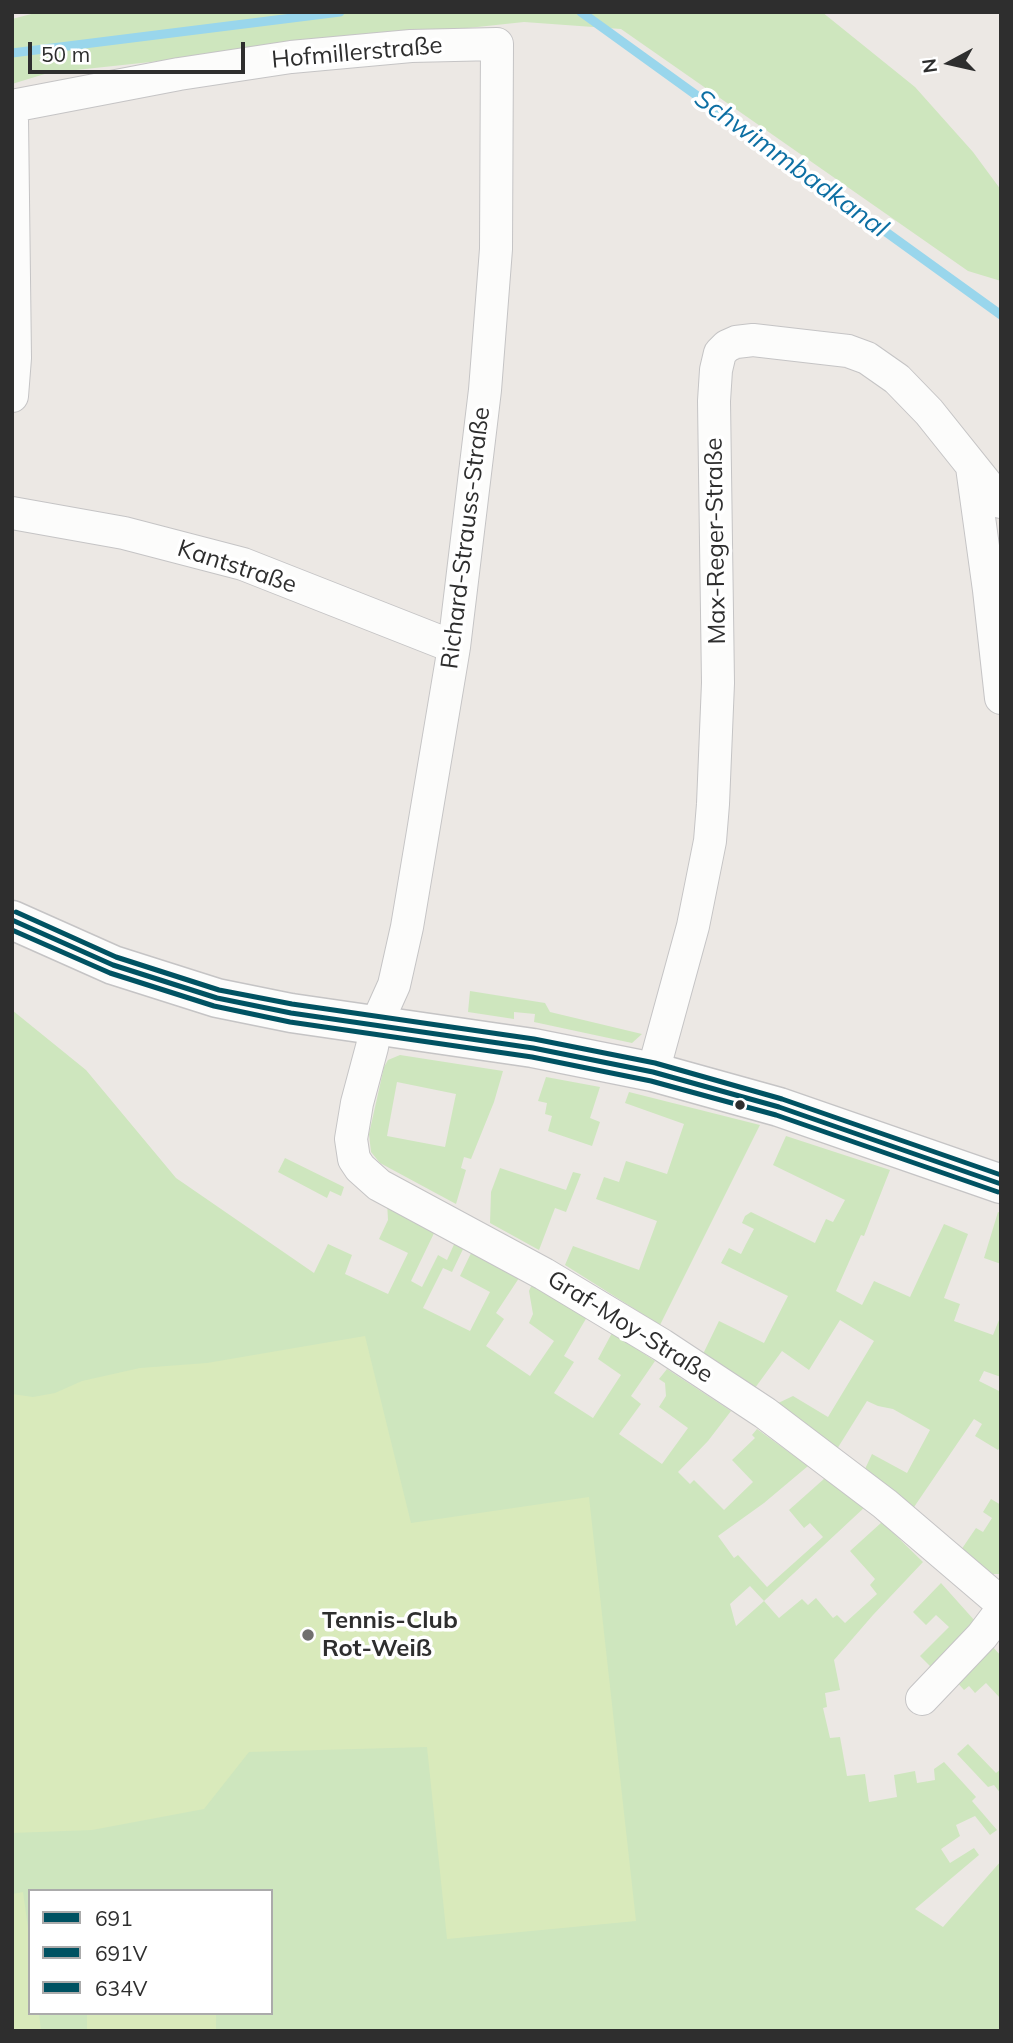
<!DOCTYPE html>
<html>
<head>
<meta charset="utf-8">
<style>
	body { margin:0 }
	#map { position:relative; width:1013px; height:2043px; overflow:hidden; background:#ece8e4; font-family:Mulish,sans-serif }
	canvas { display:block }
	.frame { position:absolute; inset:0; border:14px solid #2e2e2e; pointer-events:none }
	.legend { position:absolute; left:28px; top:1889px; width:245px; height:126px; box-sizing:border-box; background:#fff; border:2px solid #ababab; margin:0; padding:9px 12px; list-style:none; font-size:21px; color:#2e2e2e }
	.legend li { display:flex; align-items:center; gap:14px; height:35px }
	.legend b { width:35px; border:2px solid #ababab }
	.north { position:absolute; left:915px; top:28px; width:70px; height:70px; -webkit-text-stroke:5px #fff; paint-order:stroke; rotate:262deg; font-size:19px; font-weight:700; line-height:28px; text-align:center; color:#2e2e2e }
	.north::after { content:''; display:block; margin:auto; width:24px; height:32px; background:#2e2e2e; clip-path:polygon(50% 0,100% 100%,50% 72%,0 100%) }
	.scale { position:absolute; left:28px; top:42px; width:217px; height:32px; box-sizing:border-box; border:4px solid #2e2e2e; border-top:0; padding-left:9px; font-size:21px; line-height:24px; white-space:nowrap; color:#2e2e2e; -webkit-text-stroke:5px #fff; paint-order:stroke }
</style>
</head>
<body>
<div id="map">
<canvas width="1013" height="2043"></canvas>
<div class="frame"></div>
<ul class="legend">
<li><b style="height:9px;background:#005262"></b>691</li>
<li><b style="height:9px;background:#005262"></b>691V</li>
<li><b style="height:9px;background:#005262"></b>634V</li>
</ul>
<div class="north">N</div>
<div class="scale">50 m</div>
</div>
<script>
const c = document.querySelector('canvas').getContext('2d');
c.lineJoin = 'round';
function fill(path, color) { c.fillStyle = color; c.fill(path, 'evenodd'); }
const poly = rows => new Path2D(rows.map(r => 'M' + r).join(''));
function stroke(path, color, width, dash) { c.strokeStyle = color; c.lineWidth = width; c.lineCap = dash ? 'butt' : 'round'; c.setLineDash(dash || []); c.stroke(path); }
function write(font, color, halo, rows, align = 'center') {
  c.font = font + ' Mulish,sans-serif'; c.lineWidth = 7; c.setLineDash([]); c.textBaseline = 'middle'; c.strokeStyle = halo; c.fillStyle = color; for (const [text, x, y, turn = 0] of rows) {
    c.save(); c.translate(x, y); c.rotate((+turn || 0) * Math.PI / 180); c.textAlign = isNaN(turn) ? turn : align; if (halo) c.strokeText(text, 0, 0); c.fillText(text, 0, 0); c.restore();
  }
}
fill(poly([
	[39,12,822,12,915,87,973,152,1001,190,1001,281,968,271,621,29,524,22,48,73,12,84,12,19],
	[470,991,545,1003,550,1012,642,1034,632,1043,534,1022,535,1014,514,1012,514,1019,468,1012],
	[12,1010,86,1070,176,1178,314,1273,328,1244,352,1255,345,1274,388,1294,408,1253,379,1239,388,1220,387,1202,436,1229,411,1281,422,1287,438,1255,447,1260,456,1240,465,1245,452,1272,443,1268,423,1308,470,1331,490,1292,460,1276,473,1249,521,1275,496,1313,504,1319,486,1346,530,1376,554,1341,529,1323,533,1314,529,1291,533,1282,587,1317,564,1356,574,1362,554,1393,593,1418,621,1375,598,1359,612,1333,655,1361,631,1396,641,1404,619,1434,662,1464,688,1428,659,1407,666,1396,665,1383,659,1379,667,1369,731,1411,708,1441,678,1472,690,1484,694,1480,724,1510,753,1482,732,1460,755,1438,752,1435,757,1429,808,1466,764,1503,718,1536,734,1558,738,1555,767,1587,823,1537,810,1523,804,1528,789,1510,825,1478,866,1506,764,1601,779,1618,802,1599,808,1605,816,1598,833,1618,837,1615,845,1623,877,1594,870,1585,875,1579,850,1551,882,1522,923,1562,873,1615,834,1660,840,1690,825,1693,827,1707,823,1708,830,1738,840,1737,847,1776,865,1774,869,1802,897,1797,894,1775,915,1771,917,1783,935,1780,934,1769,944,1762,976,1797,972,1801,997,1830,990,1835,975,1816,956,1825,960,1836,941,1849,950,1863,974,1848,979,1855,915,1909,943,1927,1001,1861,1001,2031,12,2031],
	[750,1586,764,1601,736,1626,730,1604],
	[30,1891,271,1891,271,2013,30,2013],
	[400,1055,503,1071,494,1102,471,1159,464,1157,461,1168,466,1170,456,1204,380,1163,371,1152,369,1134,384,1067,388,1060],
	[397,1082,456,1094,445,1147,387,1136],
	[546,1077,600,1087,590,1118,600,1122,592,1146,548,1131,552,1116,545,1114,547,1103,538,1101],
	[629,1092,760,1125,660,1325,565,1265,573,1246,639,1270,657,1221,596,1199,604,1177,619,1182,626,1161,667,1174,684,1124,625,1103],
	[786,1136,890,1170,864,1236,861,1235,836,1291,862,1305,874,1281,910,1297,944,1224,968,1234,944,1298,960,1304,954,1321,993,1335,1001,1315,1001,1377,984,1371,979,1381,1001,1392,1001,1446,998,1450,975,1436,982,1424,974,1419,912,1510,888,1486,865,1469,872,1454,907,1473,930,1430,893,1409,878,1406,867,1401,837,1449,774,1405,793,1396,828,1417,874,1341,840,1320,809,1370,782,1351,755,1388,703,1354,719,1321,764,1343,788,1296,721,1263,729,1248,741,1254,746,1244,754,1229,742,1223,745,1216,751,1212,815,1243,826,1219,833,1222,845,1200,773,1165],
	[285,1158,344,1187,341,1196,330,1191,327,1198,278,1172],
	[500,1168,566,1190,573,1172,581,1174,566,1212,555,1208,539,1250,490,1223,491,1192],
	[998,1212,1001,1213,1001,1264,984,1258],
	[991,1499,1001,1505,1001,1574,993,1574,961,1550,976,1528,983,1532,992,1518,983,1512],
	[941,1583,975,1621,934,1670,920,1656,949,1627,936,1615,926,1625,913,1612],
	[992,1646,1001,1656,1001,1699,986,1683,975,1693,969,1686,964,1690,956,1681],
	[968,1744,996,1773,1001,1769,1001,1794,994,1785,988,1787,957,1754]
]), '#cee6be');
fill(poly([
	[365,1336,411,1523,589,1497,636,1921,447,1939,427,1747,249,1752,204,1809,92,1830,12,1833,12,1394,33,1397,55,1393,82,1381,140,1368,207,1363],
	[23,1892,30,1942,30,2013,39,2013,41,2031,12,2031,12,1894],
	[87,2013,216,2013,216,2031,87,2031]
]), '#d9eabb');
stroke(poly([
	[581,12,1001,315],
	[12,53,340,12]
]), '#99d6ec', 9);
const street = poly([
	[12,106,179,74,291,57,411,46,497,44,496,249,485,390,454,647,407,927,394,985,376,1025,372,1047,357,1103,351,1139,354,1159,360,1168,379,1185,544,1274,662,1345,765,1413,885,1504,1001,1603],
	[12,119,15,358,12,396],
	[972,467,989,590,1001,698],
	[12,513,124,533,243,564,454,647],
	[653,1072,693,926,710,841,713,804,718,683,714,401,716,370,720,353,727,346,736,342,753,340,848,351,867,358,897,379,929,412,1001,502],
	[922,1699,982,1636,1001,1611]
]);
const secondary = poly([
	[12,920,113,965,217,998,291,1013,533,1048,653,1072,779,1107,1001,1184]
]);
stroke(street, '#c5c4c5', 34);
stroke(secondary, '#c5c4c5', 41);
stroke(street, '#fcfcfb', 32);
stroke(secondary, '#fcfcfb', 38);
stroke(poly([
	[12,920,113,965,217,998,291,1013,533,1048,653,1072,779,1107,1001,1184]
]), '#005262', 5);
stroke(poly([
	[12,930,110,973,214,1006,290,1022,532,1057,651,1081,776,1115,998,1192]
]), '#005262', 5);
stroke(poly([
	[16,912,116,957,219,990,292,1004,534,1039,655,1063,782,1099,1001,1175]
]), '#005262', 5);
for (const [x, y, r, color] of [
	[740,1105,6,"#2e2e2e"],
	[308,1635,7,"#706f6e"]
]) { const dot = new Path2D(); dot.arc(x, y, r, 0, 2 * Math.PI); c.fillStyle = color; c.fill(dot); stroke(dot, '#fff', 2.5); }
write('24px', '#2e2e2e', '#fff', [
	["Hofmillerstraße",357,53,-5],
	["Richard-Strauss-Straße",466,538,-83],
	["Max-Reger-Straße",716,541,-91],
	["Kantstraße",237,567,18],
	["Graf-Moy-Straße",630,1327,32]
]);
write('bold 24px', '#2e2e2e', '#fff', [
	["Tennis-Club",322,1621],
	["Rot-Weiß",322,1649]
], 'left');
write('italic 26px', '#0d6fa3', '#fff', [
	["Schwimmbadkanal",791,164,36]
]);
</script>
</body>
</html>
